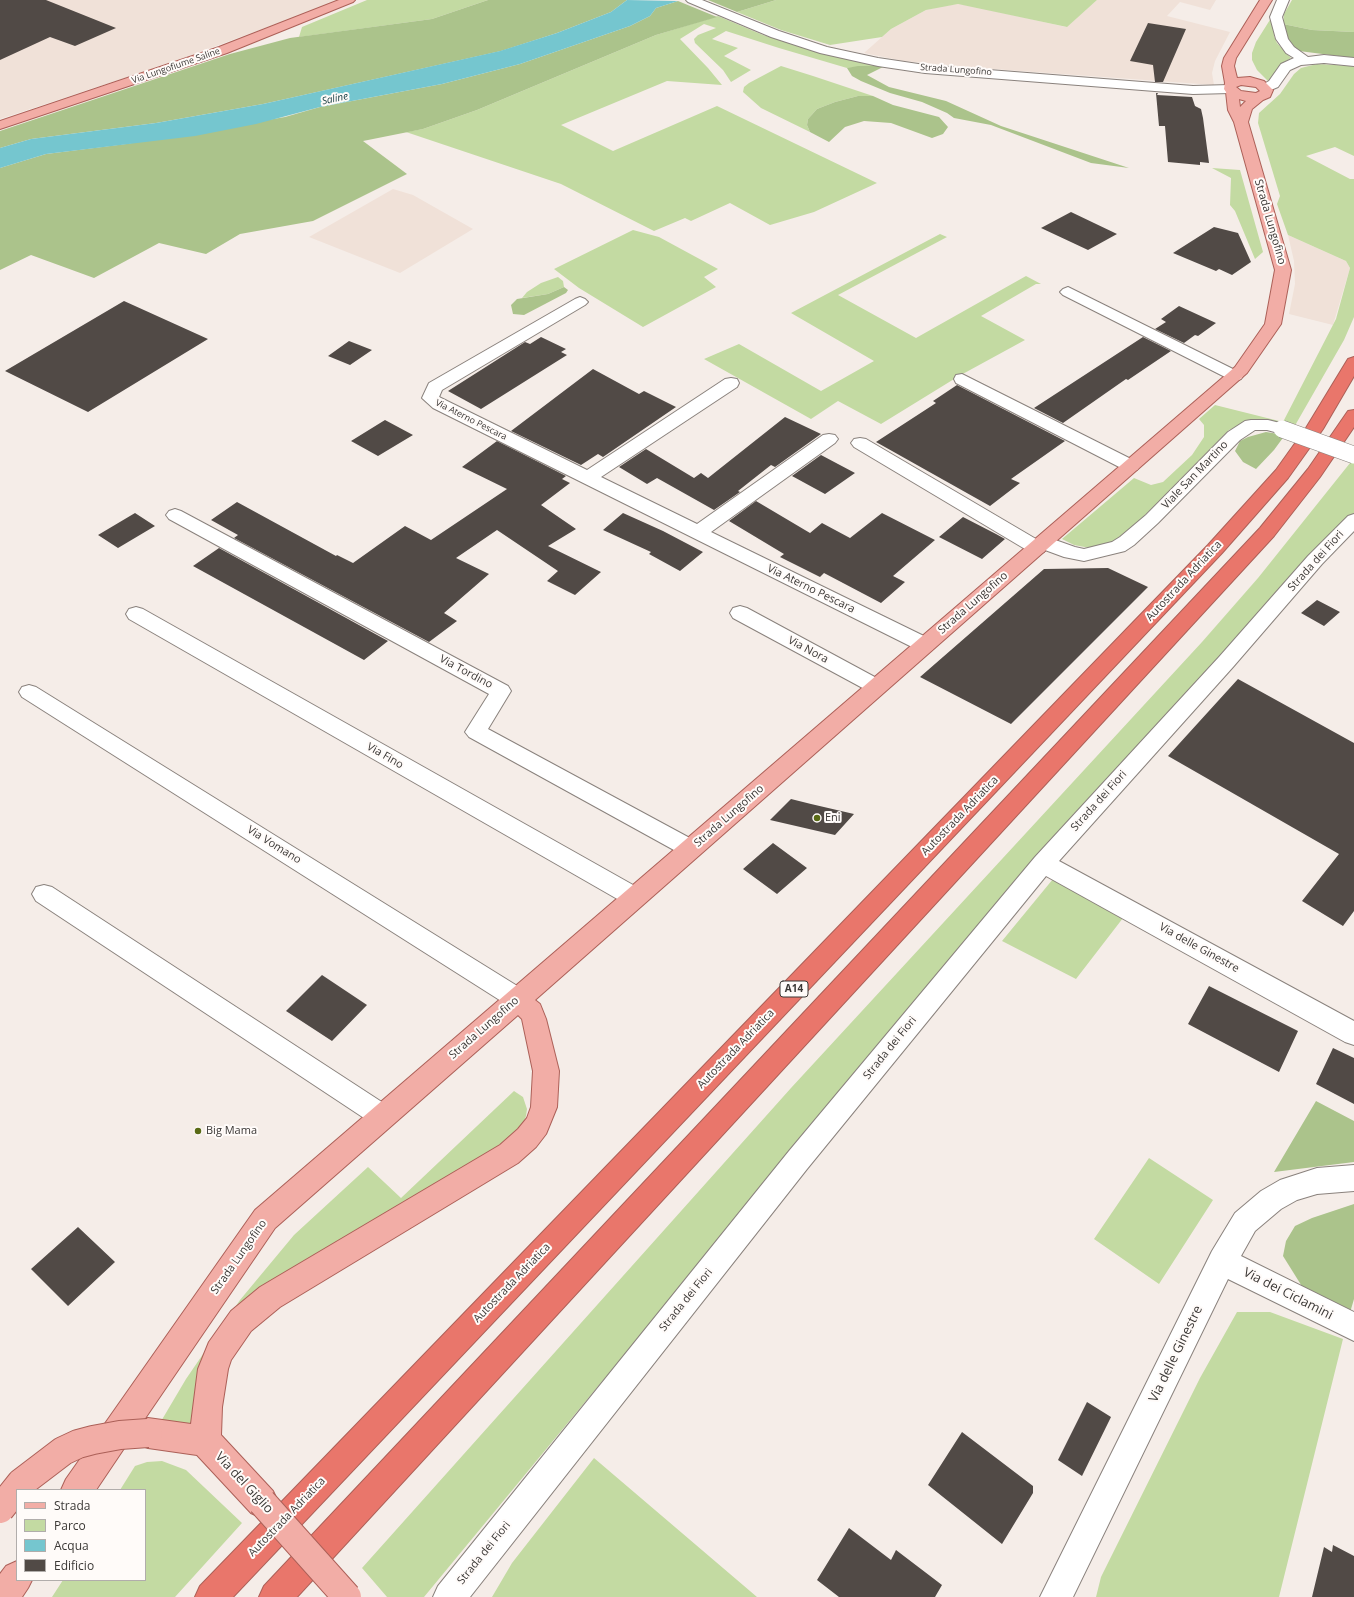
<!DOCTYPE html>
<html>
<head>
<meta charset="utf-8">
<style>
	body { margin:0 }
	#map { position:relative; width:1354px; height:1597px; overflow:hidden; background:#f5ede8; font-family:"Open Sans",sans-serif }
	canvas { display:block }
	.legend { position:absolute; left:16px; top:1489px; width:130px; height:92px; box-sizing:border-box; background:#fffbf9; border:1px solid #b1adab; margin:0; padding:5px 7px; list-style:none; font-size:12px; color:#3b3836 }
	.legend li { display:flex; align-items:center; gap:8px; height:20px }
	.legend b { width:20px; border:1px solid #b1adab }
</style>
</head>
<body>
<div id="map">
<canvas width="1354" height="1597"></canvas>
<ul class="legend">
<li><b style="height:5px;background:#f2ada6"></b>Strada</li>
<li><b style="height:11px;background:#c3daa2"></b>Parco</li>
<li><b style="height:11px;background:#75c6cf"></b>Acqua</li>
<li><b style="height:11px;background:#514a46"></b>Edificio</li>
</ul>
</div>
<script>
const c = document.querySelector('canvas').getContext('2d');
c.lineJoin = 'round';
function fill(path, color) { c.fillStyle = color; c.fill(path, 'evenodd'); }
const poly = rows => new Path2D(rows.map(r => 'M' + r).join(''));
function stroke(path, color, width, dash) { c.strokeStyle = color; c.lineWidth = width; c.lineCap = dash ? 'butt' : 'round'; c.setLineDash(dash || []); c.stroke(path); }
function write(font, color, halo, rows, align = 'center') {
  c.font = font + ' "Open Sans",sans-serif'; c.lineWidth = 4; c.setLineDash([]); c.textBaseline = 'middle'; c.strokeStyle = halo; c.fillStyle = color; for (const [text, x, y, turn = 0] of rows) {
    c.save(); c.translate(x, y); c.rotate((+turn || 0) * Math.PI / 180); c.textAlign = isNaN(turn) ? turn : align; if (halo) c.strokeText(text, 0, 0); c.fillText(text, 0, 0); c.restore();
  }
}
fill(poly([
	[0,0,341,0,170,63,0,119],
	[1097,0,1216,0,1210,10,1180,2,1167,16,1230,32,1215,61,1212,73,1214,85,993,69,903,61,864,53,891,29,926,10,943,6,958,4,972,6,1066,27],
	[393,189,413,195,473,229,400,273,309,237],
	[1288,235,1346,261,1350,268,1333,325,1289,314,1295,284,1294,261]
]), '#f0e1d8');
fill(poly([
	[367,0,488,0,432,19,299,37,302,27],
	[776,0,1097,0,1067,27,958,4,926,10,891,29,882,37,830,45,781,30,737,12],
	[1292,0,1354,0,1354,32,1312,30,1283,24,1284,14],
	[1273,15,1274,36,1277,43,1291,58,1280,65,1269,82,1257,70,1252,60,1252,53,1256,42],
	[718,16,763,35,812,50,885,66,847,68,779,48,726,31,712,39,738,48,724,56,751,70,731,82,723,70,695,43,694,39,698,35,716,28,704,24,680,39,708,68,722,85,667,81,561,125,613,151,717,106,877,183,814,212,770,225,730,203,691,221,685,218,654,231,561,184,406,132,423,129,477,110,656,35],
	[1317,64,1354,66,1354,156,1335,147,1306,156,1350,179,1354,179,1354,317,1344,340,1293,429,1242,424,1229,430,1127,533,1109,546,1095,549,1074,545,1062,539,1134,478,1151,485,1163,482,1192,455,1204,437,1204,425,1199,419,1215,405,1283,422,1336,319,1350,268,1346,261,1288,235,1277,204,1280,196,1258,123,1259,113,1280,94,1294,74,1301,68],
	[781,66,813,76,873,96,858,96,835,102,817,109,808,119,807,125,810,132,761,108,743,92,744,87,749,83],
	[1212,168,1240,170,1263,252,1255,259,1235,211,1230,205,1231,178],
	[633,230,659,237,718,269,704,277,716,287,643,327,579,288,554,269],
	[940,234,947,237,838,295,916,338,1026,276,1041,284,1036,284,981,316,1025,340,959,376,881,424,838,401,811,419,704,359,739,344,821,391,874,361,791,313],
	[558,277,563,281,564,287,548,294,522,298,527,292,541,283],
	[1354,458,1354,513,1328,539,775,1172,424,1597,387,1597,362,1568,791,1088,1202,642,1258,578],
	[1053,879,1123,918,1076,979,1002,941],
	[514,1091,523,1097,527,1109,526,1116,521,1130,498,1155,238,1321,195,1427,160,1423,186,1379,240,1300,294,1235,368,1167,401,1198],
	[1149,1158,1213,1200,1159,1284,1094,1239],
	[1237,1312,1270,1312,1343,1339,1279,1597,1096,1597,1101,1577,1200,1378],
	[594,1458,757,1597,492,1597,512,1563],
	[162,1461,186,1470,242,1523,175,1597,52,1597,63,1580,145,1580,145,1490,120,1490,135,1466,147,1462]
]), '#c3daa2');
fill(poly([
	[488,0,627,0,611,12,557,33,501,51,263,104,156,123,31,139,0,148,0,131,230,54,290,38,432,19],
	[708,0,776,0,737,12],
	[678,1,717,17,656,35,477,110,423,129,363,141,407,174,313,221,240,234,206,254,159,243,94,278,31,255,0,270,0,168,46,154,126,144,285,117,320,107,442,84,520,64,630,26,650,16,656,8],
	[1283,24,1312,30,1354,32,1354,58,1299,51,1290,43],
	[858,66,885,66,867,75,889,87,946,101,1001,126,1129,168,1091,163,991,125,954,118,947,113,922,102,890,93,861,81,852,76,847,68],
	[858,96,873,96,893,105,939,117,948,127,943,134,932,138,891,123,864,121,845,127,829,142,810,132,807,125,808,119,817,109,835,102],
	[564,287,568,290,566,293,524,315,513,314,511,305,517,299,548,294],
	[1266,432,1285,435,1274,450,1256,469,1243,462,1235,451,1240,441,1248,437],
	[1316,1101,1354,1121,1354,1162,1274,1172],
	[1354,1204,1354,1299,1349,1316,1303,1288,1283,1256,1286,1241,1295,1226,1312,1218]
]), '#abc38b');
fill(poly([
	[627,0,678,1,656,8,650,16,630,26,520,64,442,84,320,107,256,124,195,136,46,154,0,168,0,148,31,139,156,123,263,104,500,51,557,33,611,12]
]), '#75c6cf');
fill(poly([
	[0,0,46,0,116,28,75,46,50,37,0,60],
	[1148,23,1186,29,1163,82,1155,82,1153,65,1130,61],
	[1156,93,1158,93,1157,95,1192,97,1195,106,1201,109,1203,118,1209,163,1200,162,1200,165,1168,162,1165,126,1159,126],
	[1071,212,1117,234,1088,250,1041,228],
	[1214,227,1238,233,1251,262,1232,275,1219,269,1216,271,1173,253],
	[124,301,208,339,88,412,5,371],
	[1179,306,1216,323,1198,336,1195,335,1184,343,1155,329,1166,322,1161,319],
	[541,337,566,349,561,352,567,355,481,409,448,391,525,342,530,344],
	[1143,337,1171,351,1128,380,1126,379,1063,423,1034,408],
	[349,341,372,350,350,365,328,356],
	[593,369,639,394,644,391,676,407,603,457,598,454,581,465,511,431],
	[957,385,1065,441,1011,479,1020,483,990,506,876,442,936,403,933,401],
	[785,417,821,434,775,467,771,465,738,491,740,492,714,510,657,478,647,484,619,467,646,449,694,478,701,473,708,478],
	[385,420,413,435,378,456,351,441],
	[497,441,566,476,562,479,570,483,541,505,576,529,548,546,601,572,575,595,547,581,558,571,497,530,456,558,489,574,444,613,457,621,429,642,234,538,238,535,211,520,237,502,336,556,337,555,353,563,405,526,431,540,507,489,462,467],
	[821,455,855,473,825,494,792,476],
	[756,501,810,533,822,523,850,538,882,513,935,540,893,576,905,582,881,603,824,573,820,577,780,557,784,554,729,521],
	[135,513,155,526,118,548,98,535],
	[623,513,663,531,703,552,680,571,649,554,651,552,603,530],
	[963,517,996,534,1005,539,982,559,939,537],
	[219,548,388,641,364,660,193,566],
	[1108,568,1148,587,1011,724,920,677,1044,569],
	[1317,600,1340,612,1324,626,1301,613],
	[1238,679,1354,743,1354,911,1343,926,1302,901,1339,854,1168,756],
	[791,799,811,804,854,814,835,835,770,820],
	[773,843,807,868,777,894,743,869],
	[322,975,367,1005,332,1041,286,1011],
	[1209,986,1298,1031,1279,1072,1188,1024],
	[1333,1048,1354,1058,1354,1104,1316,1084],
	[78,1227,115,1262,68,1306,31,1269],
	[1087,1402,1111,1417,1082,1476,1058,1460],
	[962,1432,1033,1486,1033,1493,1002,1544,928,1485],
	[849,1528,891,1560,896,1550,942,1585,935,1597,839,1597,817,1580],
	[1333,1545,1354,1556,1354,1597,1312,1597,1324,1547,1332,1552]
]), '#514a46');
const minor = poly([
	[686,0,702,0,779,31,827,47,878,58,925,65,1193,86,1230,85,1236,89,1230,93,1193,94,925,73,878,66,820,53,771,37,688,2,686,0],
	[1277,0,1289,0,1282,17,1288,39,1294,47,1308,57,1324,55,1354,58,1354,66,1324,63,1301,65,1290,70,1278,87,1266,92,1262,91,1260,88,1262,85,1269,81,1281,64,1294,58,1286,53,1276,39,1270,17,1277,0],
	[1068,287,1241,373,1243,376,1241,379,1235,381,1229,379,1063,295,1060,292,1063,289,1068,287],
	[580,297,585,299,588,302,585,305,442,390,439,397,587,470,725,379,731,378,737,379,739,383,737,387,601,477,697,524,823,435,829,434,835,435,838,439,835,443,711,532,932,640,935,645,932,650,925,652,918,650,433,408,422,398,429,383,575,299,580,297],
	[962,374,1137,462,1140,466,1137,470,1131,471,1125,470,956,383,954,379,956,375,962,374],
	[1251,420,1268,420,1288,425,1291,429,1288,433,1282,434,1267,430,1255,430,1240,440,1158,523,1134,545,1125,551,1084,561,1064,557,1045,550,1044,552,1037,554,1030,552,854,447,851,443,854,439,860,438,866,439,1036,539,1044,536,1075,547,1084,549,1112,542,1120,537,1146,515,1228,432,1245,421,1251,420],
	[175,509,181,511,508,686,511,691,488,729,699,843,702,849,699,855,691,858,683,855,469,737,465,732,489,694,169,519,166,515,169,511,175,509],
	[1354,514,1354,531,1322,564,1233,667,1059,861,1354,1021,1354,1045,1345,1042,1046,876,807,1169,470,1597,433,1597,438,1586,789,1151,1035,857,1219,657,1308,556,1348,516,1354,514],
	[740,606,747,608,884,682,887,687,884,692,877,694,870,692,733,618,730,613,733,608,740,606],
	[136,607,143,609,642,890,646,897,642,904,634,906,626,904,129,619,126,614,129,609,136,607],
	[29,685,36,687,527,992,530,999,527,1006,518,1010,509,1006,22,697,19,692,22,687,29,685],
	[44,885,52,887,391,1108,395,1116,391,1124,382,1128,373,1124,36,901,32,894,36,887,44,885],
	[1354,1165,1354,1191,1317,1194,1297,1200,1281,1209,1255,1231,1241,1256,1354,1312,1354,1341,1228,1279,1073,1597,1040,1597,1212,1251,1235,1213,1261,1191,1280,1180,1317,1168,1354,1165]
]);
const major = poly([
	[339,0,355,0,353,2,227,53,0,129,0,121,219,47,339,0],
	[1260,0,1272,0,1236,58,1234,66,1237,78,1250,77,1264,81,1273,90,1270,97,1263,100,1252,109,1248,122,1291,270,1281,324,1247,373,535,1000,540,1004,546,1019,559,1071,557,1107,546,1134,536,1147,518,1163,280,1307,251,1331,231,1360,228,1369,222,1407,221,1435,273,1491,278,1502,273,1513,262,1518,251,1513,197,1455,148,1448,137,1444,133,1435,96,1490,61,1490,66,1479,255,1210,1235,367,1265,324,1275,270,1234,122,1228,110,1226,92,1224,89,1225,83,1222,66,1224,58,1260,0],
	[1241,85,1256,87,1260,91,1256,93,1241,91,1236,87,1241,85],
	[1239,99,1246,101,1240,107,1239,99],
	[518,1015,522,1019,533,1071,531,1107,527,1118,518,1129,500,1145,260,1287,231,1311,209,1342,198,1369,191,1424,148,1418,144,1420,275,1228,518,1015],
	[17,1561,17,1580,32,1580,28,1588,22,1597,0,1597,0,1574,6,1566,17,1561]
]);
const highway = poly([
	[1354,357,1354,376,1323,429,1288,478,1222,553,233,1597,195,1597,200,1586,1208,545,1276,470,1306,428,1348,359,1354,357],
	[1354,410,1354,427,1320,477,1274,536,297,1597,259,1597,264,1586,1260,528,1308,469,1348,411,1354,410]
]);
stroke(minor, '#8a827d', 2);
stroke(major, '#ac6058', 2);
stroke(highway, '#ac6058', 2);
fill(minor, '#fff');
fill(major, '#f2ada6');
fill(highway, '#e9766b');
const minorBridge = poly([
	[1282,429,1354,455]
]);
const majorBridge = poly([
	[262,1502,347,1597],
	[0,1509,21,1483,63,1451,78,1444,93,1440,120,1435,148,1433]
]);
stroke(minorBridge, '#8a827d', 18, []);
stroke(majorBridge, '#ac6058', 30, []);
stroke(minorBridge, '#fff', 17);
stroke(majorBridge, '#f2ada6', 28);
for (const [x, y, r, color] of [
	[817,818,4,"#596a15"],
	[198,1131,4,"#596a15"]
]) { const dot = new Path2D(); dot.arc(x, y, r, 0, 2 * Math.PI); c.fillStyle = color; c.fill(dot); stroke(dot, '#fffbf9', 1.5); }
write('9px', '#3b3836', '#fffbf9', [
	["Via Lungofiume Saline",176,66,-19],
	["Strada Lungofino",956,70,4],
	["Via Aterno Pescara",471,420,27]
]);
write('italic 10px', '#1c4246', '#fffbf9', [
	["Saline",335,99,-12]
]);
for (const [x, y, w] of [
	[794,989,28]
]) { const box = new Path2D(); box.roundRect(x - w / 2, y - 8, w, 16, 3); c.fillStyle = '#fffbf9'; c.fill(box); stroke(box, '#3b3836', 1); }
write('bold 10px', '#3b3836', null, [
	["A14",794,989]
]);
write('11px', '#3b3836', '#fffbf9', [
	["Strada Lungofino",1270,222,74],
	["Viale San Martino",1195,475,-46],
	["Strada dei Fiori",1316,561,-48],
	["Autostrada Adriatica",1184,581,-47],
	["Via Aterno Pescara",811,589,26],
	["Strada Lungofino",973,603,-41],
	["Via Nora",808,650,28],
	["Via Tordino",466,672,28],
	["Via Fino",385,756,30],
	["Strada dei Fiori",1099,801,-48],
	["Strada Lungofino",729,816,-41],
	["Autostrada Adriatica",960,816,-46],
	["Via Vomano",274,845,32],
	["Via delle Ginestre",1199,948,29],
	["Strada Lungofino",484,1028,-41],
	["Strada dei Fiori",890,1048,-51],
	["Autostrada Adriatica",736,1049,-46],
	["Strada Lungofino",239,1257,-55],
	["Autostrada Adriatica",512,1283,-46],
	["Strada dei Fiori",686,1300,-51],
	["Autostrada Adriatica",287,1517,-46],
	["Strada dei Fiori",484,1553,-51]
]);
write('11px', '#3b3836', '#fffbf9', [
	["Eni",825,818],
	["Big Mama",206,1131]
], 'left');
write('13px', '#3b3836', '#fffbf9', [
	["Via dei Ciclamini",1288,1294,27],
	["Via delle Ginestre",1176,1354,-64],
	["Via del Giglio",244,1483,47]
]);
</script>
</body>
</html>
